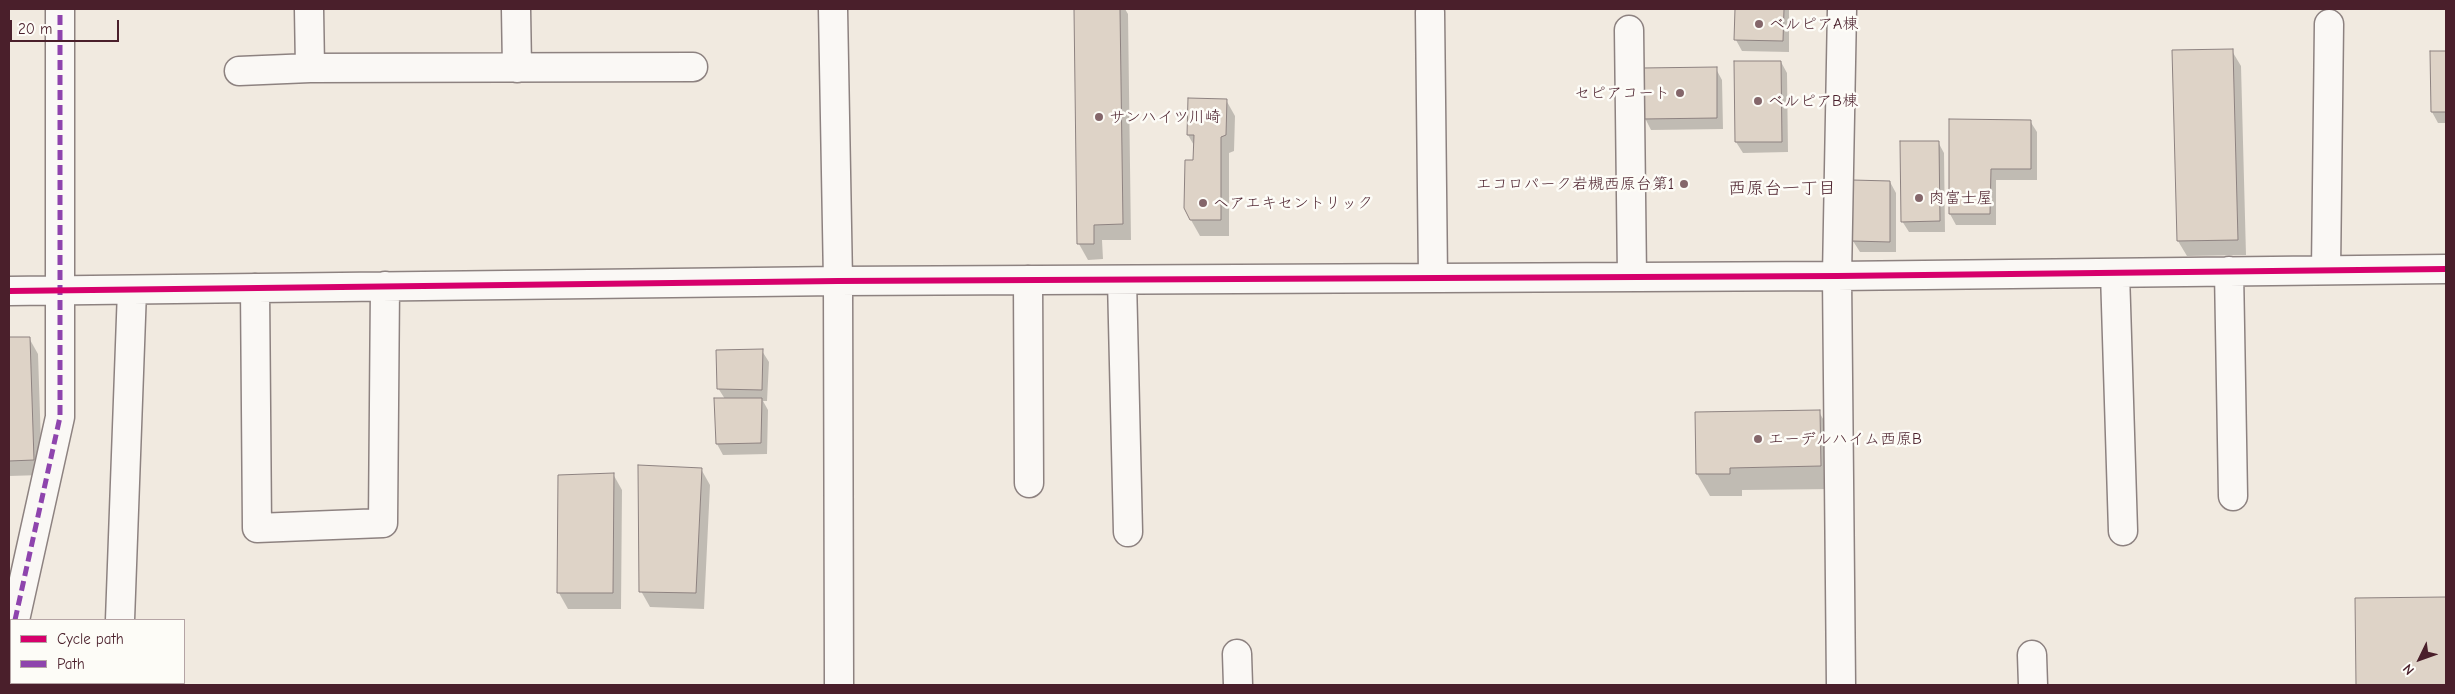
<!DOCTYPE html>
<html>
<head>
<meta charset="utf-8">
<style>
	body { margin:0 }
	#map { position:relative; width:2455px; height:694px; overflow:hidden; background:#f1eae0; font-family:"Comic Neue",sans-serif }
	canvas { display:block }
	.frame { position:absolute; inset:0; border:10px solid #4a1f2b; pointer-events:none }
	.legend { position:absolute; left:10px; top:619px; width:175px; height:65px; box-sizing:border-box; background:#fdfcf7; border:1px solid #b5a4a5; margin:0; padding:6px 9px; list-style:none; font-size:15px; color:#4a1f2b }
	.legend li { display:flex; align-items:center; gap:10px; height:25px }
	.legend b { width:25px; border:1px solid #b5a4a5 }
	.north { position:absolute; left:2395px; top:634px; width:50px; height:50px; -webkit-text-stroke:4px #fdfcf7; paint-order:stroke; rotate:228deg; font-size:14px; font-weight:700; line-height:20px; text-align:center; color:#4a1f2b }
	.north::after { content:''; display:block; margin:auto; width:18px; height:22px; background:#4a1f2b; clip-path:polygon(50% 0,100% 100%,50% 72%,0 100%) }
	.scale { position:absolute; left:10px; top:20px; width:109px; height:22px; box-sizing:border-box; border:2px solid #4a1f2b; border-top:0; padding-left:6px; font-size:15px; line-height:18px; white-space:nowrap; color:#4a1f2b; -webkit-text-stroke:4px #fdfcf7; paint-order:stroke }
</style>
</head>
<body>
<div id="map">
<canvas width="2455" height="694"></canvas>
<div class="frame"></div>
<ul class="legend">
<li><b style="height:6px;background:#d6006c"></b>Cycle path</li>
<li><b style="height:6px;background:#8e44ad"></b>Path</li>
</ul>
<div class="north">N</div>
<div class="scale">20 m</div>
</div>
<script>
const c = document.querySelector('canvas').getContext('2d');
c.lineJoin = 'round';
function fill(path, color) { c.fillStyle = color; c.fill(path, 'evenodd'); }
const poly = rows => new Path2D(rows.map(r => 'M' + r).join(''));
function stroke(path, color, width, dash) { c.strokeStyle = color; c.lineWidth = width; c.lineCap = dash ? 'butt' : 'round'; c.setLineDash(dash || []); c.stroke(path); }
function write(font, color, halo, rows, align = 'center') {
  c.font = font + ' "Comic Neue","Klee One",sans-serif'; c.lineWidth = 5; c.setLineDash([]); c.textBaseline = 'middle'; c.strokeStyle = halo; c.fillStyle = color; for (const [text, x, y, turn = 0] of rows) {
    c.save(); c.translate(x, y); c.rotate((+turn || 0) * Math.PI / 180); c.textAlign = isNaN(turn) ? turn : align; if (halo) c.strokeText(text, 0, 0); c.fillText(text, 0, 0); c.restore();
  }
}
fill(poly([
	[1076,9,1125,9,1128,14,1131,240,1102,240,1103,259,1088,260,1079,244],
	[1736,9,1789,9,1789,52,1742,51,1736,40],
	[2232,51,2241,66,2246,255,2187,256,2178,241],
	[2431,52,2446,52,2446,123,2438,123,2432,112],
	[1781,62,1787,73,1788,152,1743,153,1736,142],
	[1716,69,1722,80,1723,129,1651,130,1645,118],
	[1189,99,1226,100,1235,116,1234,151,1229,153,1229,236,1200,236,1191,220,1195,147,1188,135],
	[2030,121,2037,132,2037,180,1996,180,1996,225,1956,225,1950,214],
	[1938,142,1944,153,1945,232,1909,232,1902,221],
	[1890,182,1896,193,1896,252,1860,252,1853,241],
	[29,338,38,354,42,475,9,476,9,339],
	[762,351,769,362,767,401,763,401,768,410,767,454,723,455,717,444,725,399,718,388],
	[1819,412,1832,434,1834,489,1742,490,1742,496,1710,496,1697,474],
	[701,469,710,485,704,609,650,607,641,591],
	[613,474,622,490,621,609,568,609,559,593,560,477],
	[2446,599,2446,685,2357,685,2356,600]
]), '#0003');
const building = poly([
	[1074,9,1120,9,1123,224,1094,225,1094,244,1077,244,1074,9],
	[1735,9,1784,9,1783,41,1734,40,1735,9],
	[2233,49,2238,240,2177,241,2172,50,2233,49],
	[2430,51,2446,51,2446,112,2431,112,2430,51],
	[1734,61,1781,61,1782,142,1735,142,1734,61],
	[1717,67,1717,118,1643,119,1642,68,1717,67],
	[1188,98,1227,99,1226,135,1221,137,1221,220,1190,220,1184,208,1185,160,1193,160,1194,135,1187,135,1188,98],
	[1949,119,2031,120,2031,169,1991,169,1990,214,1949,214,1949,119],
	[1900,141,1939,141,1940,221,1901,222,1900,141],
	[1852,180,1890,181,1890,242,1852,241,1852,180],
	[9,337,30,337,34,460,9,461,9,337],
	[763,349,762,390,717,389,716,350,763,349],
	[714,398,762,398,761,443,716,444,714,398],
	[1820,410,1821,466,1730,468,1730,474,1696,474,1695,412,1820,410],
	[638,465,702,468,696,593,639,592,638,465],
	[614,473,613,593,557,593,558,475,614,473],
	[2446,597,2446,685,2356,685,2355,598,2446,597]
]);
fill(building, '#ded3c7');
stroke(building, '#8d8280', 1);
const minor = poly([
	[516,9,517,68],
	[833,9,838,281,839,685],
	[1430,12,1433,278],
	[1629,30,1632,277],
	[310,68,693,67],
	[239,71,310,68,309,9],
	[2326,270,2329,24],
	[2229,271,2233,496],
	[2115,273,2123,531],
	[1028,280,1029,483],
	[1122,280,1128,532],
	[255,288,257,528,383,523,385,286],
	[9,291,838,281,1837,276,2446,269],
	[15,620,60,417,60,9],
	[120,620,132,290],
	[9,649,11,638],
	[1237,654,1238,685],
	[2032,655,2033,685],
	[117,685,117,683],
	[1841,685,1837,276,1842,9]
]);
stroke(minor, '#8d8280', 31);
stroke(minor, '#faf8f5', 28);
stroke(poly([
	[15,620,60,417,60,9],
	[9,649,11,638]
]), '#8e44ad', 5, [10, 5]);
stroke(poly([
	[9,291,838,281,1837,276,2446,269]
]), '#d6006c', 6);
for (const [x, y, r, color] of [
	[1759,24,5,"#84666a"],
	[1680,93,5,"#84666a"],
	[1758,101,5,"#84666a"],
	[1099,117,5,"#84666a"],
	[1684,184,5,"#84666a"],
	[1919,198,5,"#84666a"],
	[1203,203,5,"#84666a"],
	[1758,439,5,"#84666a"]
]) { const dot = new Path2D(); dot.arc(x, y, r, 0, 2 * Math.PI); c.fillStyle = color; c.fill(dot); stroke(dot, '#fdfcf7', 2); }
write('16px', '#4a1f2b', '#fdfcf7', [
	["ベルピアA棟",1769,24],
	["セピアコート",1670,93,"right"],
	["ベルピアB棟",1768,101],
	["サンハイツ川崎",1109,117],
	["エコロパーク岩槻西原台第1",1674,184,"right"],
	["肉富士屋",1929,198],
	["ヘアエキセントリック",1213,203],
	["エーデルハイム西原B",1768,439]
], 'left');
write('18px', '#4a1f2b', '#fdfcf7', [
	["西原台一丁目",1782,189]
]);
</script>
</body>
</html>
